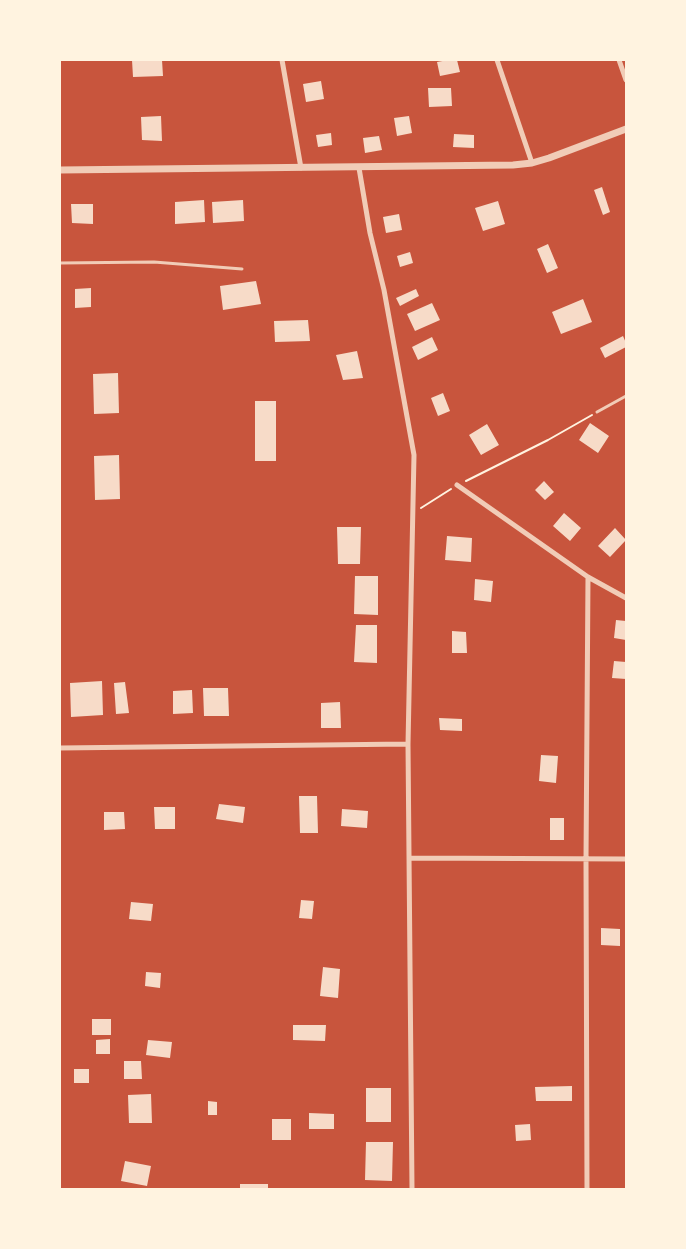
<!DOCTYPE html>
<html>
<head>
<meta charset="utf-8">
<style>
	body { margin:0 }
	#map { position:relative; width:686px; height:1249px; overflow:hidden; background:#c8553d; font-family:"Fira Sans",sans-serif }
	canvas { display:block }
	.frame { position:absolute; inset:0; border:61px solid #fff3e0; pointer-events:none }
</style>
</head>
<body>
<div id="map">
<canvas width="686" height="1249"></canvas>
<div class="frame"></div>
</div>
<script>
const c = document.querySelector('canvas').getContext('2d');
c.lineJoin = 'round';
function fill(path, color) { c.fillStyle = color; c.fill(path, 'evenodd'); }
const poly = rows => new Path2D(rows.map(r => 'M' + r).join(''));
function stroke(path, color, width, dash) { c.strokeStyle = color; c.lineWidth = width; c.lineCap = dash ? 'butt' : 'round'; c.setLineDash(dash || []); c.stroke(path); }
fill(poly([
	[132,60,162,60,163,76,133,77],
	[448,60,457,60,460,72,440,76,437,62],
	[321,81,324,99,306,102,303,84],
	[428,88,451,88,452,106,429,107],
	[161,116,162,141,142,140,141,117],
	[409,116,412,133,397,136,394,118],
	[331,133,332,145,318,147,316,135],
	[454,134,474,135,474,148,453,147],
	[379,136,382,150,365,153,363,138],
	[602,187,610,212,603,215,594,190],
	[204,200,205,222,175,224,175,202],
	[243,200,244,221,213,223,212,202],
	[498,201,505,224,483,231,475,208],
	[71,204,93,204,93,224,72,223],
	[399,214,402,230,386,233,383,217],
	[548,244,558,268,547,273,537,249],
	[410,252,413,263,400,267,397,256],
	[256,281,261,304,223,310,220,286],
	[91,288,91,307,75,308,75,289],
	[416,289,419,296,400,306,396,298],
	[583,299,592,322,561,334,552,312],
	[432,303,440,320,415,331,407,314],
	[308,320,310,341,275,342,274,321],
	[623,336,626,343,626,347,605,358,600,348],
	[432,337,438,350,418,360,412,347],
	[357,351,363,378,343,380,336,355],
	[118,373,119,413,94,414,93,374],
	[443,393,450,411,438,416,431,398],
	[255,401,276,401,276,461,255,461],
	[590,423,609,436,598,453,579,440],
	[487,424,499,445,481,455,469,435],
	[119,455,120,499,95,500,94,456],
	[544,481,554,492,545,500,535,490],
	[564,513,581,528,570,541,553,526],
	[337,527,361,527,360,564,338,564],
	[615,528,626,540,610,557,598,546],
	[447,536,472,538,471,562,445,560],
	[355,576,378,576,378,615,354,614],
	[475,579,493,581,491,602,474,600],
	[616,620,626,621,626,640,614,638],
	[356,625,377,625,377,663,354,662],
	[452,631,466,632,467,653,452,653],
	[614,661,626,662,626,679,612,678],
	[102,681,103,715,71,717,70,683],
	[125,682,129,713,116,714,114,683],
	[203,688,228,688,229,716,204,716],
	[192,690,193,713,173,714,173,691],
	[340,702,341,728,321,728,321,703],
	[439,718,462,719,462,731,440,730],
	[541,755,558,756,556,783,539,781],
	[299,796,317,796,318,833,300,833],
	[219,804,245,807,243,823,216,819],
	[154,807,175,807,175,829,155,829],
	[342,809,368,811,367,828,341,826],
	[104,812,124,812,125,829,104,830],
	[550,818,564,818,564,840,550,840],
	[301,900,314,901,312,919,299,918],
	[131,902,153,904,151,921,129,919],
	[601,928,620,929,620,946,601,945],
	[323,967,340,969,338,998,320,996],
	[146,972,161,973,160,988,145,986],
	[92,1019,111,1019,111,1035,92,1035],
	[293,1025,326,1025,325,1041,293,1040],
	[110,1039,110,1054,96,1054,96,1040],
	[148,1040,172,1042,170,1058,146,1055],
	[124,1061,141,1061,142,1079,124,1079],
	[74,1069,89,1069,89,1083,74,1083],
	[572,1086,572,1101,536,1101,535,1087],
	[366,1088,391,1088,391,1122,366,1122],
	[151,1094,152,1123,129,1123,128,1095],
	[208,1101,217,1102,217,1115,208,1115],
	[309,1113,334,1114,334,1129,309,1129],
	[272,1119,291,1119,291,1140,272,1140],
	[530,1124,531,1140,516,1141,515,1125],
	[366,1142,393,1142,392,1181,365,1180],
	[125,1161,151,1166,147,1186,121,1181],
	[240,1184,268,1184,268,1189,240,1189]
]), '#f7dbc8');
stroke(poly([
	[466,481,548,440,592,415],
	[421,508,451,489]
]), '#fff3e0', 2);
stroke(poly([
	[60,263,154,262,242,269],
	[597,412,626,396]
]), '#f1ccb7', 3);
stroke(poly([
	[282,60,301,168],
	[497,60,532,163],
	[619,60,626,80],
	[359,168,370,233,384,290,414,455,408,744,412,1189],
	[457,485,588,577,626,598],
	[60,748,408,744],
	[409,858,626,859],
	[587,1189,586,859,588,577]
]), '#f1ccb7', 5);
stroke(poly([
	[60,170,513,165,532,163,549,158,626,129]
]), '#f1ccb7', 7);
</script>
</body>
</html>
